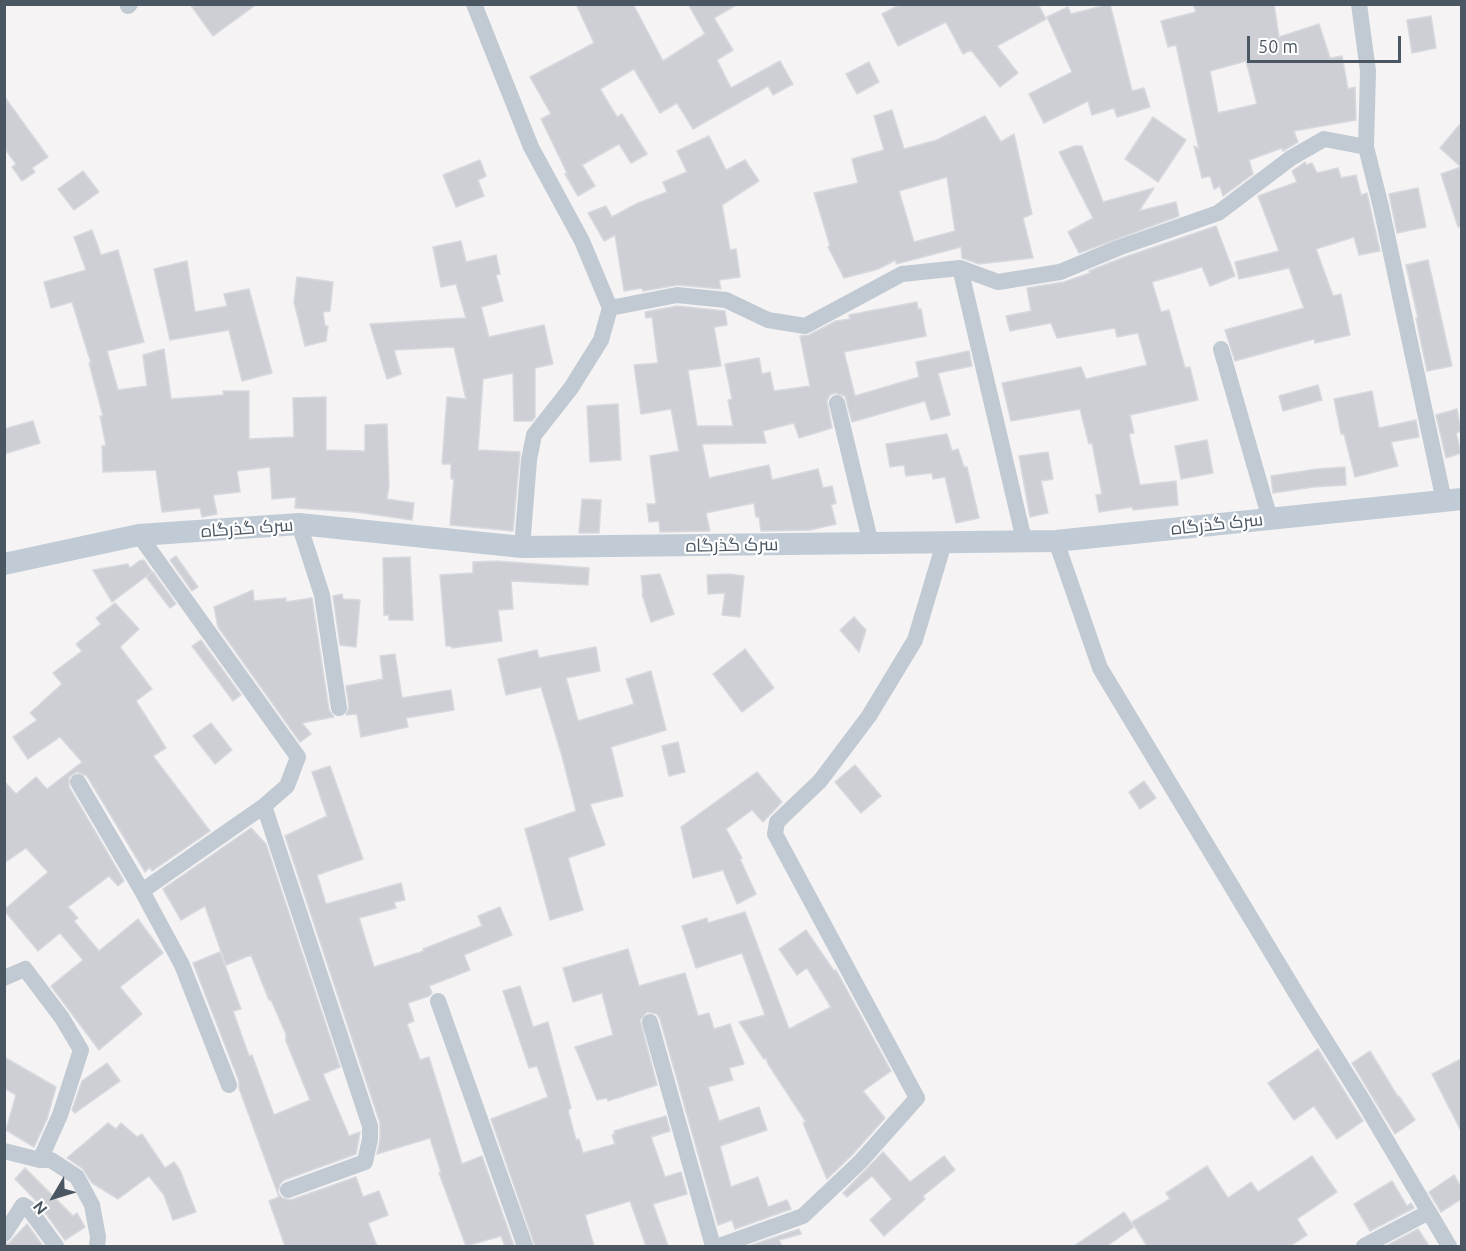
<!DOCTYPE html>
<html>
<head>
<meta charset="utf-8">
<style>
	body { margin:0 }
	#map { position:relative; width:1466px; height:1251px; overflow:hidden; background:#f5f3f3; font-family:Ubuntu,sans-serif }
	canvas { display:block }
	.frame { position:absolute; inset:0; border:6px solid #4a5661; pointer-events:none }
	.north { position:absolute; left:24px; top:1167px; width:60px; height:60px; -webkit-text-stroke:4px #fff; paint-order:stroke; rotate:232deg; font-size:16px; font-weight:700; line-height:24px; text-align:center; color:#4a5661 }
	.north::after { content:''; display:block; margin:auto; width:21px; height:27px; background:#4a5661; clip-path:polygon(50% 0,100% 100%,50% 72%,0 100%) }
	.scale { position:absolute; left:1247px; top:36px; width:154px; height:27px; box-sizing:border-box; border:3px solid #4a5661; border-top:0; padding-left:8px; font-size:18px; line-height:21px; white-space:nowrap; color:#4a5661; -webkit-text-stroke:4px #fff; paint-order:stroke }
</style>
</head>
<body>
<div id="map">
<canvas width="1466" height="1251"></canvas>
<div class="frame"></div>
<div class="north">N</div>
<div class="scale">50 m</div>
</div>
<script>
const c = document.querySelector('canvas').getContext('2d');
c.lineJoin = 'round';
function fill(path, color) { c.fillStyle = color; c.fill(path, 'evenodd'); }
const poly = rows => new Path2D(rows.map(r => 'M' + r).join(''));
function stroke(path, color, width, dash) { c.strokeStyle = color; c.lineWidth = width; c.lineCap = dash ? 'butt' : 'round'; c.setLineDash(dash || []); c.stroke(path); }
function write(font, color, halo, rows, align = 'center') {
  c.font = font + ' Ubuntu,Cairo,sans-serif'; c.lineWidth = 4.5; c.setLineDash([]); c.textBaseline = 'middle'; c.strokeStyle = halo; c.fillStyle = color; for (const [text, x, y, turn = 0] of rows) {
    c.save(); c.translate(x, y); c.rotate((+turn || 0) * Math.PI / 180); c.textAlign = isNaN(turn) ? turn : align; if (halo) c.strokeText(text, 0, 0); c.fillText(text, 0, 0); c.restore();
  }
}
const building = poly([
	[190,4,257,4,213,36,190,4],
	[576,4,633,4,663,61,705,34,688,4,738,4,714,18,733,50,717,60,731,88,780,61,793,84,773,95,768,86,693,129,677,103,660,113,634,69,600,89,617,117,622,114,647,154,631,163,619,144,582,165,595,186,578,196,565,174,567,173,541,119,551,114,530,77,594,43,576,4],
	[901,4,1038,4,1046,19,997,46,1018,73,1000,87,971,50,963,54,946,22,898,46,882,14,901,4],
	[1110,4,1132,91,1144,88,1150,107,1117,117,1114,108,1092,115,1088,101,1044,123,1029,94,1072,72,1047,17,1068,7,1071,14,1110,4],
	[1193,4,1274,4,1279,37,1319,24,1330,58,1342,56,1348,89,1355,87,1356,120,1294,131,1298,142,1283,151,1282,148,1249,160,1253,174,1223,196,1220,186,1214,189,1210,176,1202,178,1194,146,1199,149,1176,45,1168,47,1161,21,1196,12,1193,4],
	[1246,61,1257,104,1218,113,1210,71,1246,61],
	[1431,16,1436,48,1412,53,1407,20,1431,16],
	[869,62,879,82,857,94,846,74,869,62],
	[4,96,48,157,32,168,35,172,22,181,12,167,16,164,4,148,4,96],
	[892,110,904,149,937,140,985,116,1001,142,1014,134,1032,214,1023,218,1033,258,979,264,962,258,961,247,896,264,896,260,878,269,844,278,828,247,830,246,814,193,858,183,852,159,884,150,874,116,892,110],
	[947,177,955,231,914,242,899,191,947,177],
	[1153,117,1186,140,1158,182,1125,159,1153,117],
	[1461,123,1461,226,1458,227,1441,174,1461,167,1440,148,1461,123],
	[709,136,726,170,745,160,759,181,722,205,730,250,736,249,740,277,719,280,721,289,678,285,643,291,642,288,624,291,615,235,604,241,588,213,606,206,612,217,638,203,667,192,663,182,687,172,677,151,709,136],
	[1075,146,1082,146,1103,202,1154,188,1139,211,1176,202,1179,216,1079,253,1068,232,1093,218,1059,152,1075,146],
	[480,160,486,176,478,180,484,196,456,207,443,175,480,160],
	[1305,162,1306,165,1312,163,1317,173,1338,168,1341,178,1356,175,1361,195,1367,193,1380,251,1359,255,1354,237,1316,249,1333,296,1341,294,1350,335,1315,343,1314,339,1235,361,1225,330,1304,308,1289,268,1239,279,1235,262,1279,251,1258,196,1297,182,1292,171,1305,162],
	[83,171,99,192,74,210,58,189,83,171],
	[1418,188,1426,227,1397,233,1389,194,1418,188],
	[1216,226,1235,276,1210,286,1202,267,1152,282,1161,312,1169,310,1185,368,1190,367,1198,400,1130,415,1134,433,1129,434,1140,485,1176,481,1178,505,1133,510,1132,507,1099,512,1096,495,1102,494,1092,443,1089,444,1080,409,1011,421,1002,383,1081,367,1086,379,1147,365,1138,333,1117,337,1115,328,1057,338,1051,323,1010,331,1006,316,1031,311,1027,288,1064,282,1090,273,1089,271,1122,258,1216,226],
	[92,230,101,255,118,250,144,342,107,351,118,390,147,386,143,355,164,349,171,399,224,395,223,391,249,391,249,439,294,437,293,398,326,397,326,450,365,451,365,425,387,424,389,485,387,499,414,503,412,520,356,512,295,508,296,497,272,499,270,467,237,471,240,492,213,495,217,514,202,517,200,508,162,512,156,470,103,472,102,446,106,446,100,416,103,416,89,363,91,363,72,302,51,308,44,282,86,270,74,237,92,230],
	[461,241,466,262,496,255,500,274,496,275,503,301,481,307,489,337,544,325,553,364,535,368,535,417,532,421,514,421,513,373,483,379,478,450,520,452,513,531,450,525,454,479,451,479,451,464,442,464,447,397,466,399,454,347,394,350,401,374,387,379,370,324,466,318,456,284,441,287,433,247,461,241],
	[1428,260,1452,366,1427,371,1416,318,1418,318,1406,265,1428,260],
	[187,261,195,312,227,306,224,294,249,289,272,373,242,381,229,330,170,340,154,269,187,261],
	[297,277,333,282,330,311,323,312,325,326,328,326,326,341,305,346,294,302,297,277],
	[917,302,918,309,921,309,926,336,844,352,855,396,919,377,916,362,969,351,972,366,938,373,950,415,931,420,925,401,852,422,845,396,835,393,830,395,827,401,832,428,799,438,794,423,763,431,766,443,702,444,709,478,769,465,772,480,818,469,823,488,832,486,836,503,831,505,836,524,810,530,761,531,759,517,756,517,754,503,706,513,710,531,660,532,659,521,649,522,647,504,656,504,650,456,679,451,671,409,641,414,634,365,658,363,652,317,646,318,645,312,677,306,725,311,727,325,714,327,721,366,688,370,697,426,733,426,728,400,732,399,725,364,759,358,762,374,770,372,774,391,810,386,800,336,809,335,836,321,850,319,849,315,917,302],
	[1318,385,1322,400,1283,411,1279,396,1318,385],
	[1372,391,1379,428,1416,420,1419,437,1391,442,1398,466,1355,477,1344,434,1341,434,1334,399,1372,391],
	[618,404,621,460,590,462,587,406,618,404],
	[1457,409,1461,431,1456,433,1461,453,1446,458,1436,415,1457,409],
	[33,421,40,443,4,454,4,429,33,421],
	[947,434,952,451,958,449,964,467,967,467,979,518,956,523,945,477,933,479,932,473,906,476,904,465,890,467,886,444,947,434],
	[1207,440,1213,473,1181,479,1175,446,1207,440],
	[1048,452,1053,479,1041,481,1048,513,1030,517,1019,456,1048,452],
	[1345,467,1346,485,1313,487,1273,493,1271,476,1317,469,1345,467],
	[582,499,601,500,599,533,579,533,582,499],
	[176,556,198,587,192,591,170,560,176,556],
	[410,557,413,620,389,620,389,615,384,615,383,558,410,557],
	[144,560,152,572,112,602,93,570,128,564,130,568,139,561,144,560],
	[497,561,589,568,588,585,511,581,513,609,498,610,502,641,452,648,451,646,446,646,440,575,473,573,473,562,497,561],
	[153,572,176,604,170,608,146,577,153,572],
	[660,574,674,614,651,622,642,594,643,594,641,576,660,574],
	[728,574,744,576,740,617,722,615,725,593,708,594,707,575,728,574],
	[253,590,254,601,286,598,286,602,312,598,329,710,334,717,302,723,311,734,300,742,218,627,214,607,253,590],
	[342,594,343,599,360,600,356,647,340,645,333,596,342,594],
	[115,603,139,629,120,647,152,689,136,701,166,748,153,756,210,831,152,871,150,867,145,872,87,776,77,772,69,777,69,787,124,881,118,886,109,876,68,907,78,918,74,921,99,951,138,919,163,953,120,987,142,1014,99,1050,51,986,83,960,60,933,38,951,4,910,48,872,26,848,4,863,4,781,16,794,36,777,47,789,82,762,60,737,28,759,13,737,37,720,30,713,62,684,53,673,82,651,76,644,101,624,96,618,115,603],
	[854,617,866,630,859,652,840,630,854,617],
	[201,640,241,695,233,701,192,646,201,640],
	[596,647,600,671,566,678,578,721,634,704,626,679,651,671,666,730,611,747,623,796,590,804,605,845,568,858,583,910,550,920,525,829,576,811,562,756,541,687,506,695,498,659,537,650,539,658,596,647],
	[745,649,774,688,742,712,713,674,745,649],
	[395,654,402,698,451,690,454,710,406,718,408,727,361,737,357,714,346,715,349,707,346,686,383,679,380,656,395,654],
	[211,723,232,750,215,764,193,736,211,723],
	[678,742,685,772,669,776,662,746,678,742],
	[855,765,881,796,861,813,835,782,855,765],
	[330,766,363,859,317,875,326,904,401,883,405,900,394,902,396,908,359,918,374,967,424,951,423,949,482,926,478,916,500,907,512,935,464,955,470,970,429,986,432,993,429,996,408,1003,414,1021,407,1024,420,1060,429,1057,462,1164,482,1156,514,1246,505,1246,501,1236,466,1246,439,1173,441,1172,430,1138,377,1154,380,1139,380,1123,285,836,327,816,312,772,330,766],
	[757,772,782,802,763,822,752,810,726,829,742,858,740,859,756,894,737,904,723,870,693,878,681,827,757,772],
	[1144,781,1156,798,1140,809,1129,792,1144,781],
	[251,828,266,844,340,1067,323,1074,349,1136,360,1132,356,1154,284,1180,280,1184,278,1193,282,1198,291,1200,356,1177,363,1197,379,1191,388,1215,368,1223,377,1246,285,1246,269,1201,279,1197,239,1088,239,1081,193,963,220,952,241,1009,233,1011,249,1056,252,1055,274,1115,310,1100,286,1041,286,1034,271,1000,269,1000,251,955,226,965,205,906,181,920,163,889,251,828],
	[745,912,789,1029,831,1007,807,968,797,975,779,949,806,930,834,971,836,970,891,1071,863,1091,885,1118,852,1155,827,1179,803,1123,806,1122,768,1064,766,1058,764,1059,739,1022,765,1015,742,953,696,968,682,926,707,918,708,923,745,912],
	[628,949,639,986,685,973,698,1016,709,1013,714,1029,730,1024,744,1064,729,1068,733,1080,708,1087,719,1121,759,1107,767,1130,720,1146,731,1187,758,1177,768,1207,787,1200,791,1209,735,1229,732,1220,718,1225,660,1019,657,1014,647,1012,640,1020,657,1085,608,1101,607,1098,597,1100,575,1047,613,1035,602,993,573,1002,563,968,628,949],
	[520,986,533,1027,548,1022,571,1108,568,1110,576,1140,579,1139,583,1153,615,1144,612,1135,615,1134,614,1131,666,1116,670,1131,651,1137,665,1177,681,1172,687,1194,653,1204,668,1246,646,1246,630,1201,585,1215,594,1246,535,1246,491,1119,548,1097,537,1066,529,1068,503,991,520,986],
	[1318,1049,1363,1121,1337,1139,1314,1106,1294,1120,1268,1083,1318,1049],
	[1370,1051,1398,1097,1399,1096,1415,1120,1395,1134,1352,1063,1370,1051],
	[4,1057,56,1087,47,1119,34,1147,6,1130,16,1095,4,1088,4,1057],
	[1461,1059,1461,1131,1432,1074,1461,1059],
	[107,1063,120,1081,75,1113,72,1110,82,1081,107,1063],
	[108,1123,116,1129,121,1123,137,1137,142,1134,165,1168,174,1162,180,1170,196,1212,173,1220,164,1195,149,1176,118,1199,92,1183,83,1169,67,1158,108,1123],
	[883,1152,910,1182,944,1156,955,1170,923,1196,925,1199,884,1236,870,1220,892,1199,872,1176,847,1197,843,1193,883,1152],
	[1312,1156,1337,1192,1297,1219,1307,1235,1290,1246,1147,1246,1132,1222,1170,1199,1166,1193,1207,1166,1228,1198,1251,1182,1258,1192,1312,1156],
	[25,1168,73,1216,77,1213,85,1227,65,1240,43,1210,44,1209,15,1179,25,1168],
	[1454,1175,1461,1187,1461,1199,1441,1212,1429,1192,1454,1175],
	[1392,1181,1407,1206,1411,1203,1414,1208,1370,1231,1354,1204,1392,1181],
	[1124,1212,1134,1227,1107,1246,1074,1246,1124,1212],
	[27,1224,43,1246,4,1246,4,1244,9,1243,27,1224],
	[799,1229,801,1234,779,1240,782,1246,749,1246,799,1229],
	[1418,1229,1429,1246,1386,1246,1418,1229]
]);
fill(building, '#cdcfd5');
stroke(building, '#d7d9de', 1.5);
stroke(poly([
	[474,4,531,147,582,241,610,308,601,340,571,388,534,435,529,460,522,547],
	[1359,4,1368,71,1366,147,1381,207,1444,501],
	[128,6,130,4],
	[960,268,1024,540],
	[610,308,677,295,726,300,768,320,805,326,902,274,960,268,998,282,1060,272,1118,248,1218,213,1291,158,1324,139,1366,147],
	[1221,349,1270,519],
	[837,403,871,544],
	[299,524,322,595,339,708],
	[139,535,298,757,287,786,264,806,142,891],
	[1056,541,1100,668,1305,1008,1362,1099,1449,1246],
	[78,782,142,891,182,965,229,1085],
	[264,806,370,1126,370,1139,365,1162,288,1190],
	[4,978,25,969,62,1018,81,1050,60,1115,40,1160],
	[438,1001,525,1246],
	[650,1022,713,1246],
	[4,1151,40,1160,51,1160,77,1177,92,1205,98,1237,97,1246],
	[4,1234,23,1205,29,1209,56,1246],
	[719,1246,803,1216,860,1162,917,1098,775,834,777,822,820,781,869,716,915,640,944,543],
	[1364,1246,1429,1212]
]), '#c1cad2', 16);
stroke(poly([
	[4,564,139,535,299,524,522,547,1056,541,1462,499]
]), '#c1cbd6', 22);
write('18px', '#4a5661', '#fff', [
	["سرک گذرگاه",1217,524,-6],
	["سرک گذرگاه",247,528,-4],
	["سرک گذرگاه",732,545,-1]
]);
</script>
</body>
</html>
